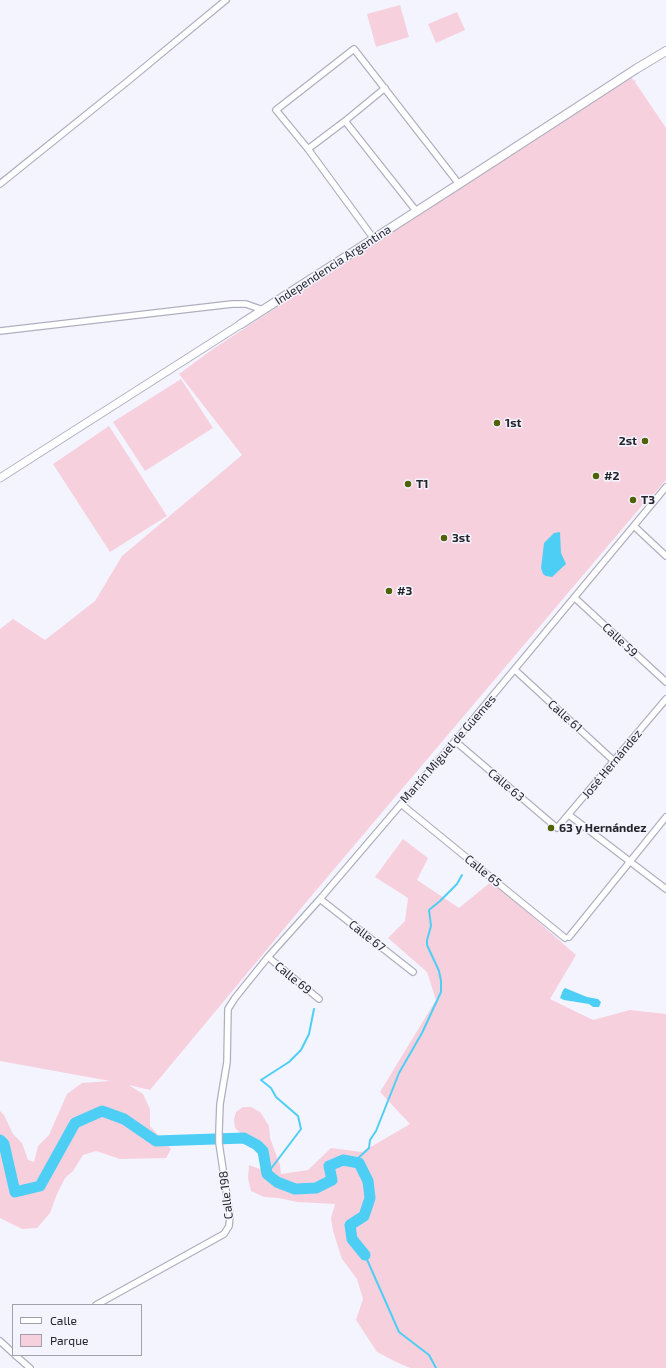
<!DOCTYPE html>
<html>
<head>
<meta charset="utf-8">
<style>
	body { margin:0 }
	#map { position:relative; width:666px; height:1368px; overflow:hidden; background:#f4f4ff; font-family:"Exo 2",sans-serif }
	canvas { display:block }
	.legend { position:absolute; left:12px; top:1304px; width:130px; height:52px; box-sizing:border-box; background:#f4f4ff; border:1px solid #a2a1ab; margin:0; padding:5px 7px; list-style:none; font-size:12px; color:#26252c }
	.legend li { display:flex; align-items:center; gap:8px; height:20px }
	.legend b { width:20px; border:1px solid #a2a1ab }
</style>
</head>
<body>
<div id="map">
<canvas width="666" height="1368"></canvas>
<ul class="legend">
<li><b style="height:5px;background:#fff"></b>Calle</li>
<li><b style="height:11px;background:#f7d0dd"></b>Parque</li>
</ul>
</div>
<script>
const c = document.querySelector('canvas').getContext('2d');
c.lineJoin = 'round';
function fill(path, color) { c.fillStyle = color; c.fill(path, 'evenodd'); }
const poly = rows => new Path2D(rows.map(r => 'M' + r).join(''));
function stroke(path, color, width, dash) { c.strokeStyle = color; c.lineWidth = width; c.lineCap = dash ? 'butt' : 'round'; c.setLineDash(dash || []); c.stroke(path); }
function write(font, color, halo, rows, align = 'center') {
  c.font = font + ' "Exo 2",sans-serif'; c.lineWidth = 3; c.setLineDash([]); c.textBaseline = 'middle'; c.strokeStyle = halo; c.fillStyle = color; for (const [text, x, y, turn = 0] of rows) {
    c.save(); c.translate(x, y); c.rotate((+turn || 0) * Math.PI / 180); c.textAlign = isNaN(turn) ? turn : align; if (halo) c.strokeText(text, 0, 0); c.fillText(text, 0, 0); c.restore();
  }
}
fill(poly([
	[400,5,409,37,376,47,367,14],
	[457,12,465,30,436,43,428,24],
	[630,76,634,81,636,80,635,82,666,128,666,480,652,496,651,495,313,894,150,1090,129,1085,143,1094,150,1109,150,1126,171,1149,166,1158,120,1159,96,1151,83,1155,73,1171,65,1178,57,1194,50,1213,37,1228,22,1229,0,1218,0,1111,4,1115,13,1134,22,1143,28,1160,34,1162,38,1146,49,1135,67,1094,82,1083,110,1081,0,1061,0,629,13,619,45,640,95,601,122,556,242,455,179,374,213,349],
	[181,379,213,428,145,471,113,422],
	[109,426,167,516,110,552,53,464],
	[403,839,428,858,417,880,459,908,492,881,576,955,550,999,593,1020,630,1010,666,1014,666,1368,410,1368,396,1362,377,1352,356,1320,363,1299,357,1279,342,1259,333,1231,331,1218,335,1204,297,1202,279,1198,264,1197,251,1191,248,1178,249,1165,260,1169,262,1162,260,1152,235,1128,234,1119,236,1112,243,1107,251,1107,260,1112,264,1118,269,1126,270,1138,280,1165,281,1174,308,1170,331,1148,362,1152,410,1124,380,1092,436,1000,427,972,388,938,405,921,408,898,375,877]
]), '#f7d0dd');
fill(poly([
	[560,532,561,553,566,564,552,577,546,576,543,574,541,568,544,543,554,533],
	[565,988,587,997,598,999,601,1002,599,1007,593,1007,589,1004,564,1000,560,998,563,990]
]), '#4dcff5');
stroke(poly([
	[354,1162,369,1148,370,1140,376,1131,399,1073,422,1033,441,992,441,981,439,971,427,945,427,940,431,926,429,910,440,901,457,884,462,875],
	[267,1174,301,1129,298,1116,276,1097,271,1088,261,1080,289,1062,301,1050,309,1034,314,1009],
	[365,1255,399,1332,429,1355,436,1368]
]), '#4dcff5', 2);
stroke(poly([
	[0,1140,4,1144,15,1192,40,1186,75,1123,102,1111,124,1119,156,1141,244,1138,257,1145,263,1151,267,1174,277,1182,295,1189,316,1188,332,1180,329,1166,343,1160,359,1163,368,1181,370,1198,364,1216,350,1225,352,1239,365,1255]
]), '#4dcff5', 11);
const minor = poly([
	[345,121,417,212],
	[308,149,345,121,385,88],
	[0,184,128,81,226,0],
	[374,239,308,149,276,110,354,49,459,184],
	[0,331,232,304,246,304,263,310],
	[634,526,666,556],
	[575,598,666,682],
	[515,670,614,761],
	[455,741,557,828,666,699],
	[401,804,565,938],
	[569,815,666,889],
	[320,899,413,972],
	[569,937,666,817],
	[268,957,319,999],
	[96,1305,224,1234,229,1226,230,1216,219,1143,219,1131,220,1104,227,1062,228,1009,235,998,268,957,320,899,455,741,666,487],
	[0,1341,13,1353],
	[15,1355,30,1368]
]);
const tertiary = poly([
	[0,478,241,324]
]);
const secondary = poly([
	[241,324,459,184,636,69,666,51]
]);
stroke(minor, '#b0afc0', 8);
stroke(tertiary, '#b0afc0', 9);
stroke(secondary, '#b0afc0', 10);
stroke(minor, '#fff', 5.5);
stroke(tertiary, '#fff', 7);
stroke(secondary, '#fff', 8);
for (const [x, y, r, color] of [
	[497,423,4,"#516104"],
	[645,441,4,"#516104"],
	[596,476,4,"#516104"],
	[408,484,4,"#516104"],
	[633,500,4,"#516104"],
	[444,538,4,"#516104"],
	[389,591,4,"#516104"],
	[551,828,4,"#516104"]
]) { const dot = new Path2D(); dot.arc(x, y, r, 0, 2 * Math.PI); c.fillStyle = color; c.fill(dot); stroke(dot, '#f4f4ff', 1.5); }
write('12px', '#26252c', '#f4f4ff', [
	["Independencia Argentina",333,265,-33],
	["Calle 59",620,640,43],
	["Calle 61",565,716,42],
	["Martín Miguel de Güemes",448,749,-49],
	["José Hernández",612,764,-50],
	["Calle 63",506,785,40],
	["Calle 65",483,871,39],
	["Calle 67",367,936,38],
	["Calle 69",293,978,39],
	["Calle 198",226,1195,-97]
]);
write('bold 12px', '#26252c', '#f4f4ff', [
	["1st",505,423],
	["2st",637,441,"right"],
	["#2",604,476],
	["T1",416,484],
	["T3",641,500],
	["3st",452,538],
	["#3",397,591],
	["63 y Hernández",559,828]
], 'left');
</script>
</body>
</html>
